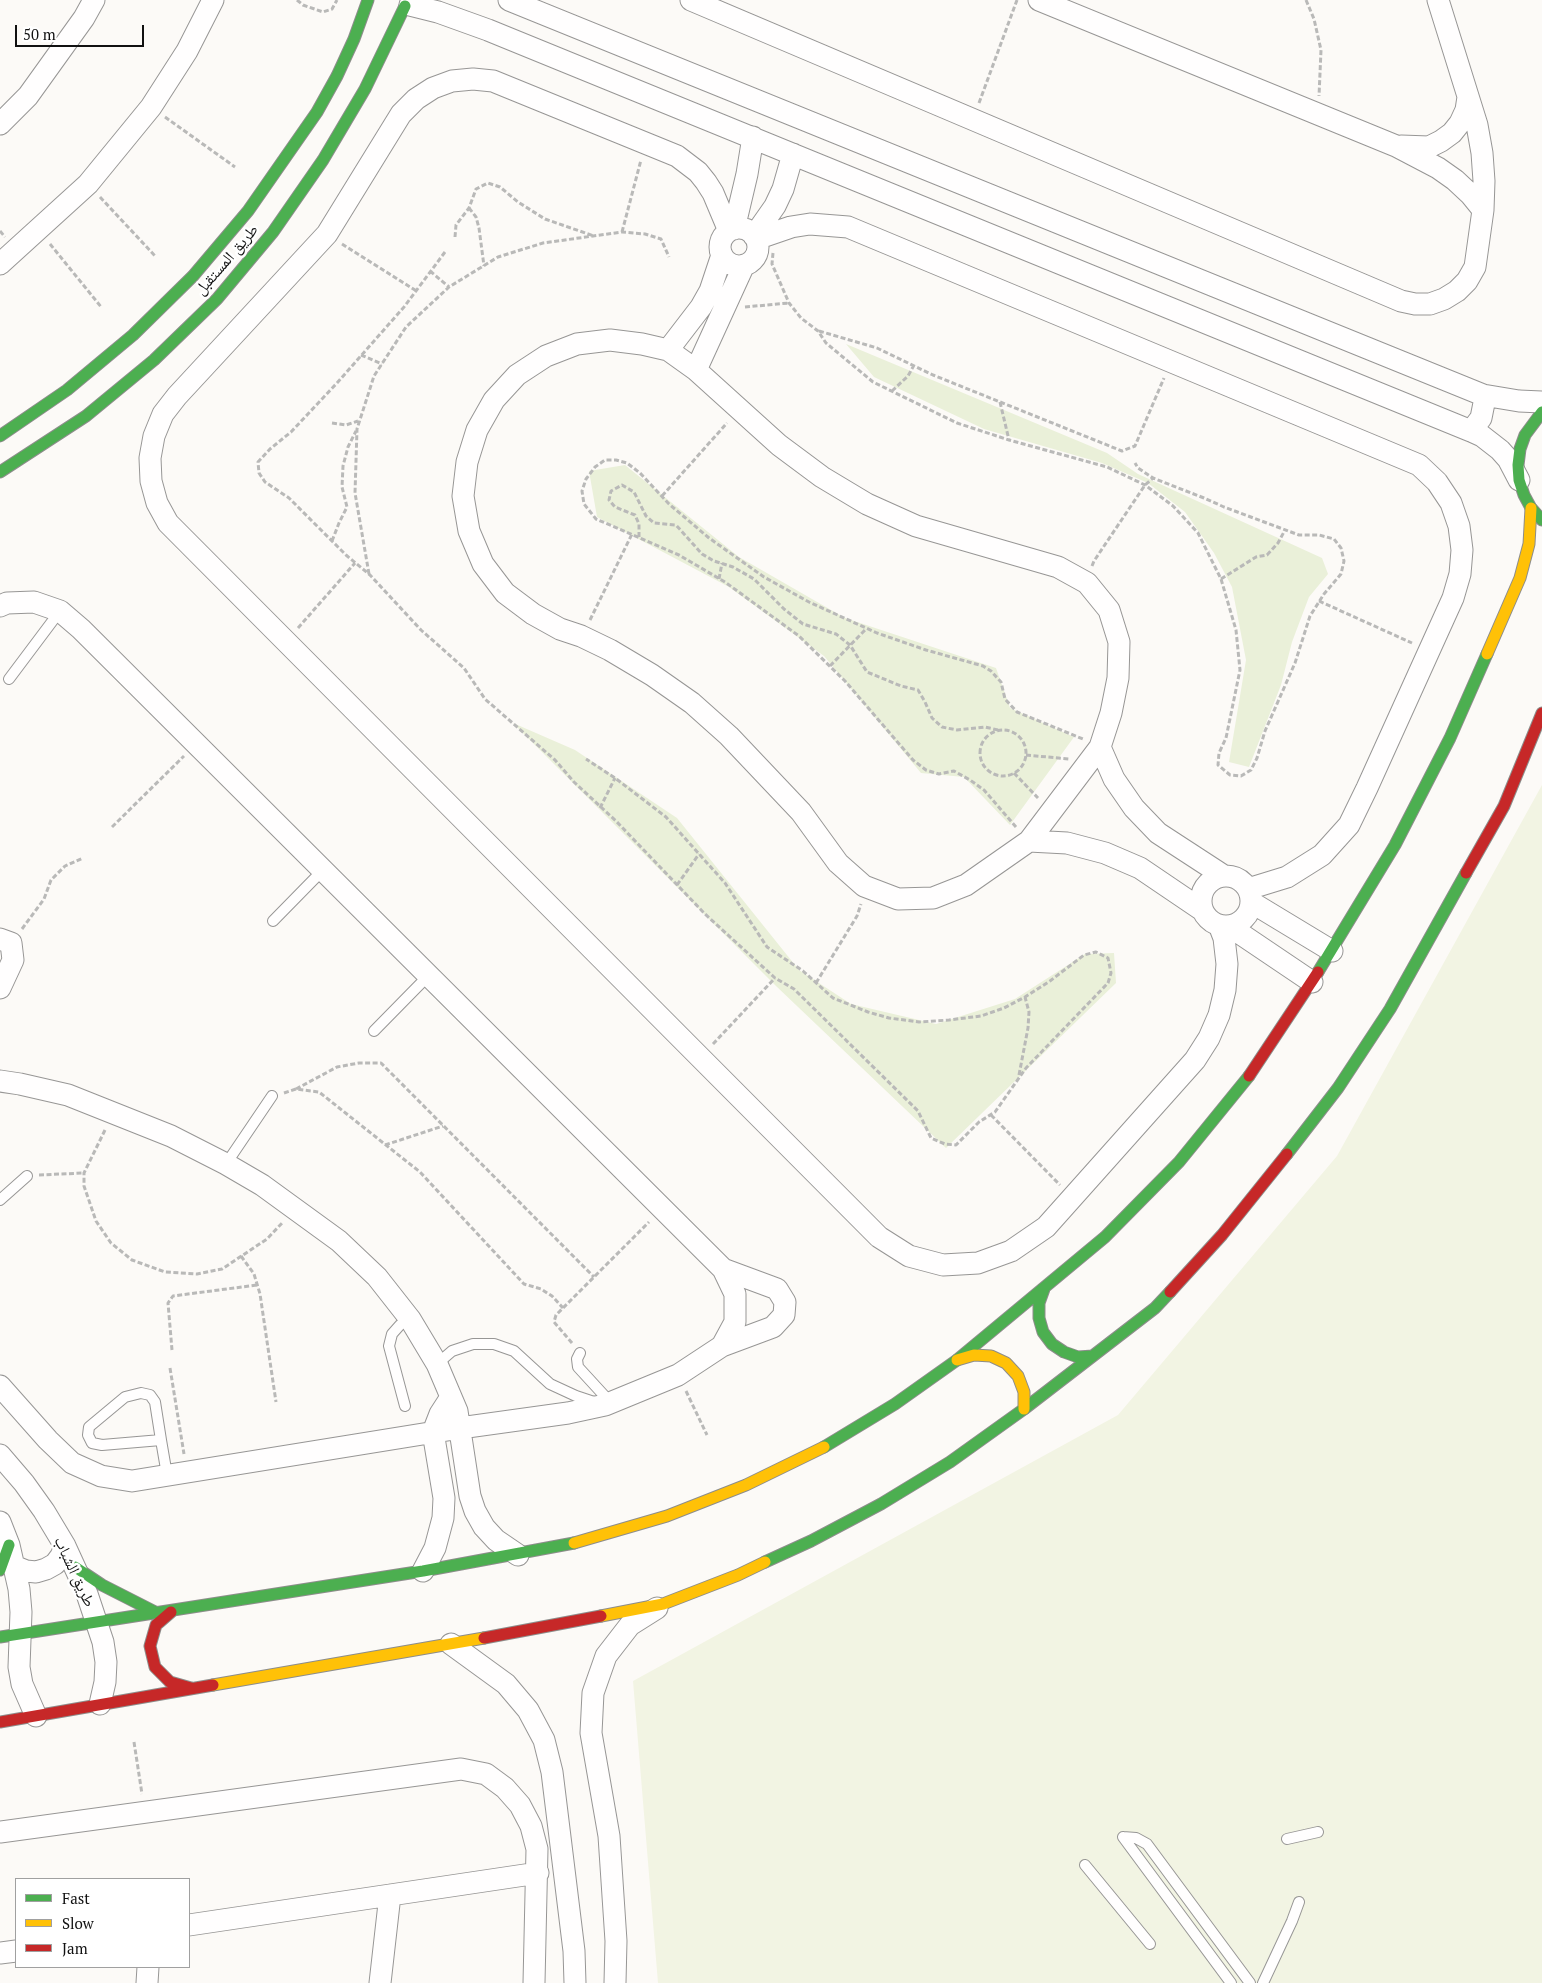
<!DOCTYPE html>
<html>
<head>
<meta charset="utf-8">
<style>
	body { margin:0 }
	#map { position:relative; width:1542px; height:1983px; overflow:hidden; background:#fcfaf7; font-family:"PT Serif",serif }
	canvas { display:block }
	.legend { position:absolute; left:15px; top:1878px; width:175px; height:90px; box-sizing:border-box; background:#fff; border:1px solid #a0a0a0; margin:0; padding:6px 9px; list-style:none; font-size:15px; color:#111 }
	.legend li { display:flex; align-items:center; gap:10px; height:25px }
	.legend b { width:25px; border:1px solid #a0a0a0 }
	.scale { position:absolute; left:15px; top:25px; width:129px; height:22px; box-sizing:border-box; border:2px solid #111; border-top:0; padding-left:6px; font-size:15px; line-height:18px; white-space:nowrap; color:#111; -webkit-text-stroke:4px #fff; paint-order:stroke }
</style>
</head>
<body>
<div id="map">
<canvas width="1542" height="1983"></canvas>
<ul class="legend">
<li><b style="height:6px;background:#4caf50"></b>Fast</li>
<li><b style="height:6px;background:#ffc107"></b>Slow</li>
<li><b style="height:6px;background:#c62828"></b>Jam</li>
</ul>
<div class="scale">50 m</div>
</div>
<script>
const c = document.querySelector('canvas').getContext('2d');
c.lineJoin = 'round';
function fill(path, color) { c.fillStyle = color; c.fill(path, 'evenodd'); }
const poly = rows => new Path2D(rows.map(r => 'M' + r).join(''));
function stroke(path, color, width, dash) { c.strokeStyle = color; c.lineWidth = width; c.lineCap = dash ? 'butt' : 'round'; c.setLineDash(dash || []); c.stroke(path); }
function write(font, color, halo, rows, align = 'center') {
  c.font = font + ' "PT Serif","Noto Naskh Arabic",serif'; c.lineWidth = 5; c.setLineDash([]); c.textBaseline = 'middle'; c.strokeStyle = halo; c.fillStyle = color; for (const [text, x, y, turn = 0] of rows) {
    c.save(); c.translate(x, y); c.rotate((+turn || 0) * Math.PI / 180); c.textAlign = isNaN(turn) ? turn : align; if (halo) c.strokeText(text, 0, 0); c.fillText(text, 0, 0); c.restore();
  }
}
fill(poly([
	[846,344,1107,453,1138,474,1322,558,1328,574,1309,597,1292,642,1281,685,1249,767,1229,762,1246,660,1232,587,1214,553,1185,512,1148,483,1102,463,984,429,874,377],
	[625,465,739,557,845,618,996,668,1010,708,1074,737,1010,825,964,777,921,773,824,656,729,587,597,517,589,471],
	[513,723,575,750,677,818,799,970,851,1004,936,1024,1015,999,1085,954,1114,953,1116,983,946,1148,776,986]
]), '#eaf0d9');
fill(poly([
	[1542,785,1542,1983,658,1983,633,1681,1118,1415,1337,1156]
]), '#f2f4e3');
const lane = poly([
	[9,679,60,611],
	[273,921,323,870],
	[374,1031,429,975],
	[226,1164,272,1096],
	[0,1200,27,1176],
	[580,1353,577,1359,578,1367,611,1403],
	[437,1364,452,1351,473,1344,494,1344,514,1351,550,1384,576,1396,597,1403],
	[405,1406,389,1346,392,1334,400,1325,410,1319],
	[161,1440,155,1402,150,1395,141,1393,125,1397,89,1427,88,1435,92,1443,102,1445,161,1440,167,1475],
	[1123,1837,1136,1838,1147,1844,1250,1983],
	[1123,1837,1231,1983],
	[1287,1839,1318,1832],
	[1085,1865,1150,1944],
	[1263,1983,1292,1921,1299,1902]
]);
const street = poly([
	[509,0,1483,395,1519,401,1542,402],
	[691,0,1401,301,1415,304,1430,304,1444,299,1457,291,1467,281,1475,267,1483,210,1484,181,1482,153,1477,125,1438,0],
	[1039,0,1396,146,1438,168,1455,180,1470,194,1483,210],
	[410,5,438,12,488,30,1471,431,1482,436,1500,450,1508,459,1519,480],
	[0,124,28,96,84,18,94,0],
	[1401,146,1429,147,1441,141,1452,133,1460,123,1466,110,1468,97],
	'720 247a19 19 0 1 1 38 0a19 19 0 1 1-38 0Z',
	[734,229,747,174,753,137],
	[729,231,713,193,706,182,698,172,677,156,493,81,473,79,452,81,433,88,416,99,401,114,327,234,177,396,163,414,154,436,150,458,151,481,157,503,168,523,879,1237,909,1256,943,1265,978,1263,1011,1251,1046,1227,1195,1060,1209,1038,1219,1015,1225,990,1227,964,1224,938,1219,925],
	[754,236,775,206,783,189,793,154],
	[756,239,791,227,810,224,848,227,1419,465,1437,482,1451,503,1459,526,1462,550,1460,574,1453,598,1367,788,1349,825,1322,855,1287,877,1248,889],
	[0,264,88,184,151,107,187,51,213,0],
	[610,340,642,344,668,350,696,370,779,445,822,477,867,504,916,526,1058,567,1087,583,1109,610,1119,642,1118,678,1111,713,1100,747,1029,841,966,885,933,898,898,899,864,886,838,863,801,812,729,736,692,703,652,675,610,650,581,636,560,629,533,614,505,593,483,564,469,531,463,496,467,462,477,430,494,400,517,375,546,356,577,344,610,340],
	[668,350,701,307,710,291,722,255],
	[696,370,744,265],
	[1471,431,1481,418,1484,403,1483,395],
	[0,606,7,603,34,602,60,611,81,629,723,1269,735,1294,735,1322,722,1346,678,1375,605,1405,568,1413,460,1428,132,1481,101,1476,72,1463,48,1440,0,1386],
	[1100,747,1114,779,1134,808,1158,833,1224,876],
	[1029,841,1067,843,1105,853,1140,868,1202,910],
	'1201 901a25 25 0 1 1 50 0a25 25 0 1 1-50 0Z',
	[1251,902,1332,951],
	[1229,926,1312,982],
	[0,939,11,943,13,960,0,988],
	[0,1081,20,1084,68,1095,171,1136,226,1164,262,1185,339,1241,377,1277,410,1319,437,1364,457,1411,470,1496,475,1511,484,1527,496,1540,518,1555],
	[722,1346,773,1327,784,1315,785,1302,777,1289,723,1269],
	[0,1455,24,1483,44,1511,65,1546,87,1594,103,1642,106,1662,105,1682,100,1704],
	[0,1522,9,1545,19,1589,21,1612,19,1667,22,1684,36,1716],
	[16,1567,26,1571,36,1572,46,1569,55,1564,61,1556,65,1546],
	[423,1571,435,1548,443,1518,444,1498,433,1432,440,1414,451,1397],
	[451,1644,506,1684,528,1710,544,1740,552,1772,574,1951,575,1983],
	[0,1832,461,1769,486,1774,505,1788,520,1805,531,1826,537,1849,534,1983],
	[189,1925,538,1873],
	[0,1953,16,1951],
	[147,1983,148,1967],
	[380,1983,390,1895],
	[615,1983,616,1941,609,1836,591,1733,593,1693,606,1656,630,1625,657,1608]
]);
const fast = poly([
	[1542,412,1525,435,1520,449,1518,465,1519,480,1524,495,1531,508,1542,520],
	[0,436,67,390,133,335,193,276,248,211,317,112,337,76,354,39,368,0],
	[0,472,86,416,154,360,217,299,273,232,323,160,365,89,405,6],
	[1318,972,1395,845,1450,738,1487,654],
	[1287,1154,1338,1088,1390,1009,1466,873],
	[1044,1289,1039,1303,1039,1318,1043,1332,1052,1344,1064,1352,1078,1357,1093,1356],
	[824,1447,895,1404,957,1360,1105,1237,1179,1162,1249,1076],
	[765,1562,811,1541,881,1504,950,1462,1024,1409,1155,1308,1170,1292],
	[75,1567,102,1585,159,1614],
	[0,1570,9,1545],
	[0,1637,423,1571,574,1543]
]);
const slow = poly([
	[1487,654,1520,578,1529,544,1531,508],
	[957,1360,974,1355,991,1356,1006,1363,1018,1376,1024,1392,1024,1409],
	[574,1543,667,1516,746,1485,824,1447],
	[601,1616,663,1604,738,1575,765,1562],
	[213,1685,484,1638]
]);
const jam = poly([
	[1466,873,1504,806,1542,713],
	[1249,1076,1318,972],
	[1170,1292,1222,1235,1287,1154],
	[171,1612,156,1625,150,1646,155,1667,170,1682,191,1688],
	[484,1638,601,1616],
	[0,1722,213,1685]
]);
stroke(lane, '#979695', 12);
stroke(street, '#979695', 23);
stroke(fast, '#8d8d8b', 13);
stroke(slow, '#8d8d8b', 13);
stroke(jam, '#8d8d8b', 13);
stroke(poly([
	[297,0,303,5,323,12,332,9,337,0],
	[1306,0,1314,19,1321,50,1319,96],
	[979,103,1017,0],
	[165,117,235,167],
	[100,197,156,257],
	[469,208,476,217,479,228,484,266],
	[0,231,5,237],
	[622,232,641,160],
	[455,237,456,225,469,208,476,189,488,183,500,187,518,202,545,219,594,236],
	[50,244,102,308],
	[342,244,415,290],
	[445,252,404,307,337,383,291,432,270,449,258,462,259,473,265,482,289,498,346,555,370,575,421,630,464,668,485,699,555,760,574,782,616,821,705,914,775,978,794,989,918,1111,931,1138,945,1144,956,1145,979,1122,995,1112,1026,1068,1108,983,1111,973,1108,958,1096,952,1084,955,1050,981,1025,997,1004,1008,981,1016,949,1020,919,1022,889,1018,868,1012,833,998,803,971,767,947,725,883,666,817,615,778,586,759],
	[773,253,772,264,789,303,801,318,818,331,826,343,873,382,957,423,1009,440,1107,467,1145,485,1173,506,1198,533,1221,579,1236,630,1240,670,1226,738,1219,753,1218,765,1230,775,1241,776,1251,770,1257,758,1265,731,1295,663,1310,616,1324,594,1341,574,1344,561,1341,548,1334,539,1319,535,1299,535,1224,507,1204,498,1153,478,1138,468,1135,463],
	[430,271,449,287],
	[745,307,789,303],
	[819,331,877,348,933,375,1122,451,1135,446,1164,378],
	[361,355,382,364],
	[892,391,908,376,914,365],
	[1000,402,1009,440],
	[332,423,346,425,358,421],
	[662,496,727,423],
	[639,537,639,524,635,515,615,507,609,500,611,491,622,485,634,492,646,516,654,523,676,525,702,554,714,561,733,567,754,579,784,609,803,624,836,634,850,645,867,672,901,686,918,690,925,702,932,718,942,727,957,730,985,727,998,730],
	[332,541,339,523,347,507,342,487,343,466,348,447,356,431],
	[1092,566,1094,561,1145,485,1153,478],
	[369,574,355,493,357,429,374,376,406,327,449,287,498,257,543,243,622,232,645,234,661,239,669,257],
	[719,579,722,563],
	[1221,579,1256,557,1267,555,1278,543,1285,530],
	[1319,601,1412,643],
	[590,620,632,534],
	[298,628,355,563],
	[830,666,866,629],
	'980 753a23 23 0 1 1 46 0a23 23 0 1 1-46 0Z',
	[1026,755,1069,759],
	[1014,773,1038,798],
	[600,808,615,778],
	[112,827,184,756],
	[1016,827,984,790,970,780,954,771,939,774,926,770,913,760,845,681,799,636,725,582,679,555,596,519,584,504,582,491,586,479,595,467,605,460,616,460,627,463,640,473,669,504,709,538,764,577,809,602,877,633,926,650,983,666,991,671,1001,682,1005,699,1017,712,1083,739],
	[677,885,699,854],
	[22,929,44,899,51,880,65,866,83,858],
	[816,983,857,916,861,904],
	[713,1044,775,978],
	[1019,1075,1028,1028,1029,1012,1025,997],
	[296,1089,337,1067,359,1063,381,1063,594,1277],
	[284,1093,296,1089,319,1092,420,1172,524,1284,541,1289,552,1296,563,1308],
	[991,1115,1060,1185],
	[105,1130,84,1173,84,1186,96,1221,111,1243,132,1260,165,1272,197,1274,222,1269,267,1239,283,1222],
	[385,1145,443,1126],
	[39,1175,84,1173],
	[241,1256,254,1274,260,1294,276,1402],
	[572,1343,554,1322,556,1315,649,1222],
	[172,1350,168,1303,173,1296,257,1285],
	[170,1368,184,1454],
	[686,1391,707,1435],
	[134,1742,142,1794]
]), '#b9b9b8', 3, [5, 2.5]);
stroke(lane, '#fffefe', 10);
stroke(street, '#fffefe', 21);
stroke(fast, '#4caf50', 11);
stroke(slow, '#ffc107', 11);
stroke(jam, '#c62828', 11);
write('16px', '#111', '#fff', [
	["طريق المستقبل",227,260,-49],
	["طريق الشباب",74,1572,65]
]);
</script>
</body>
</html>
